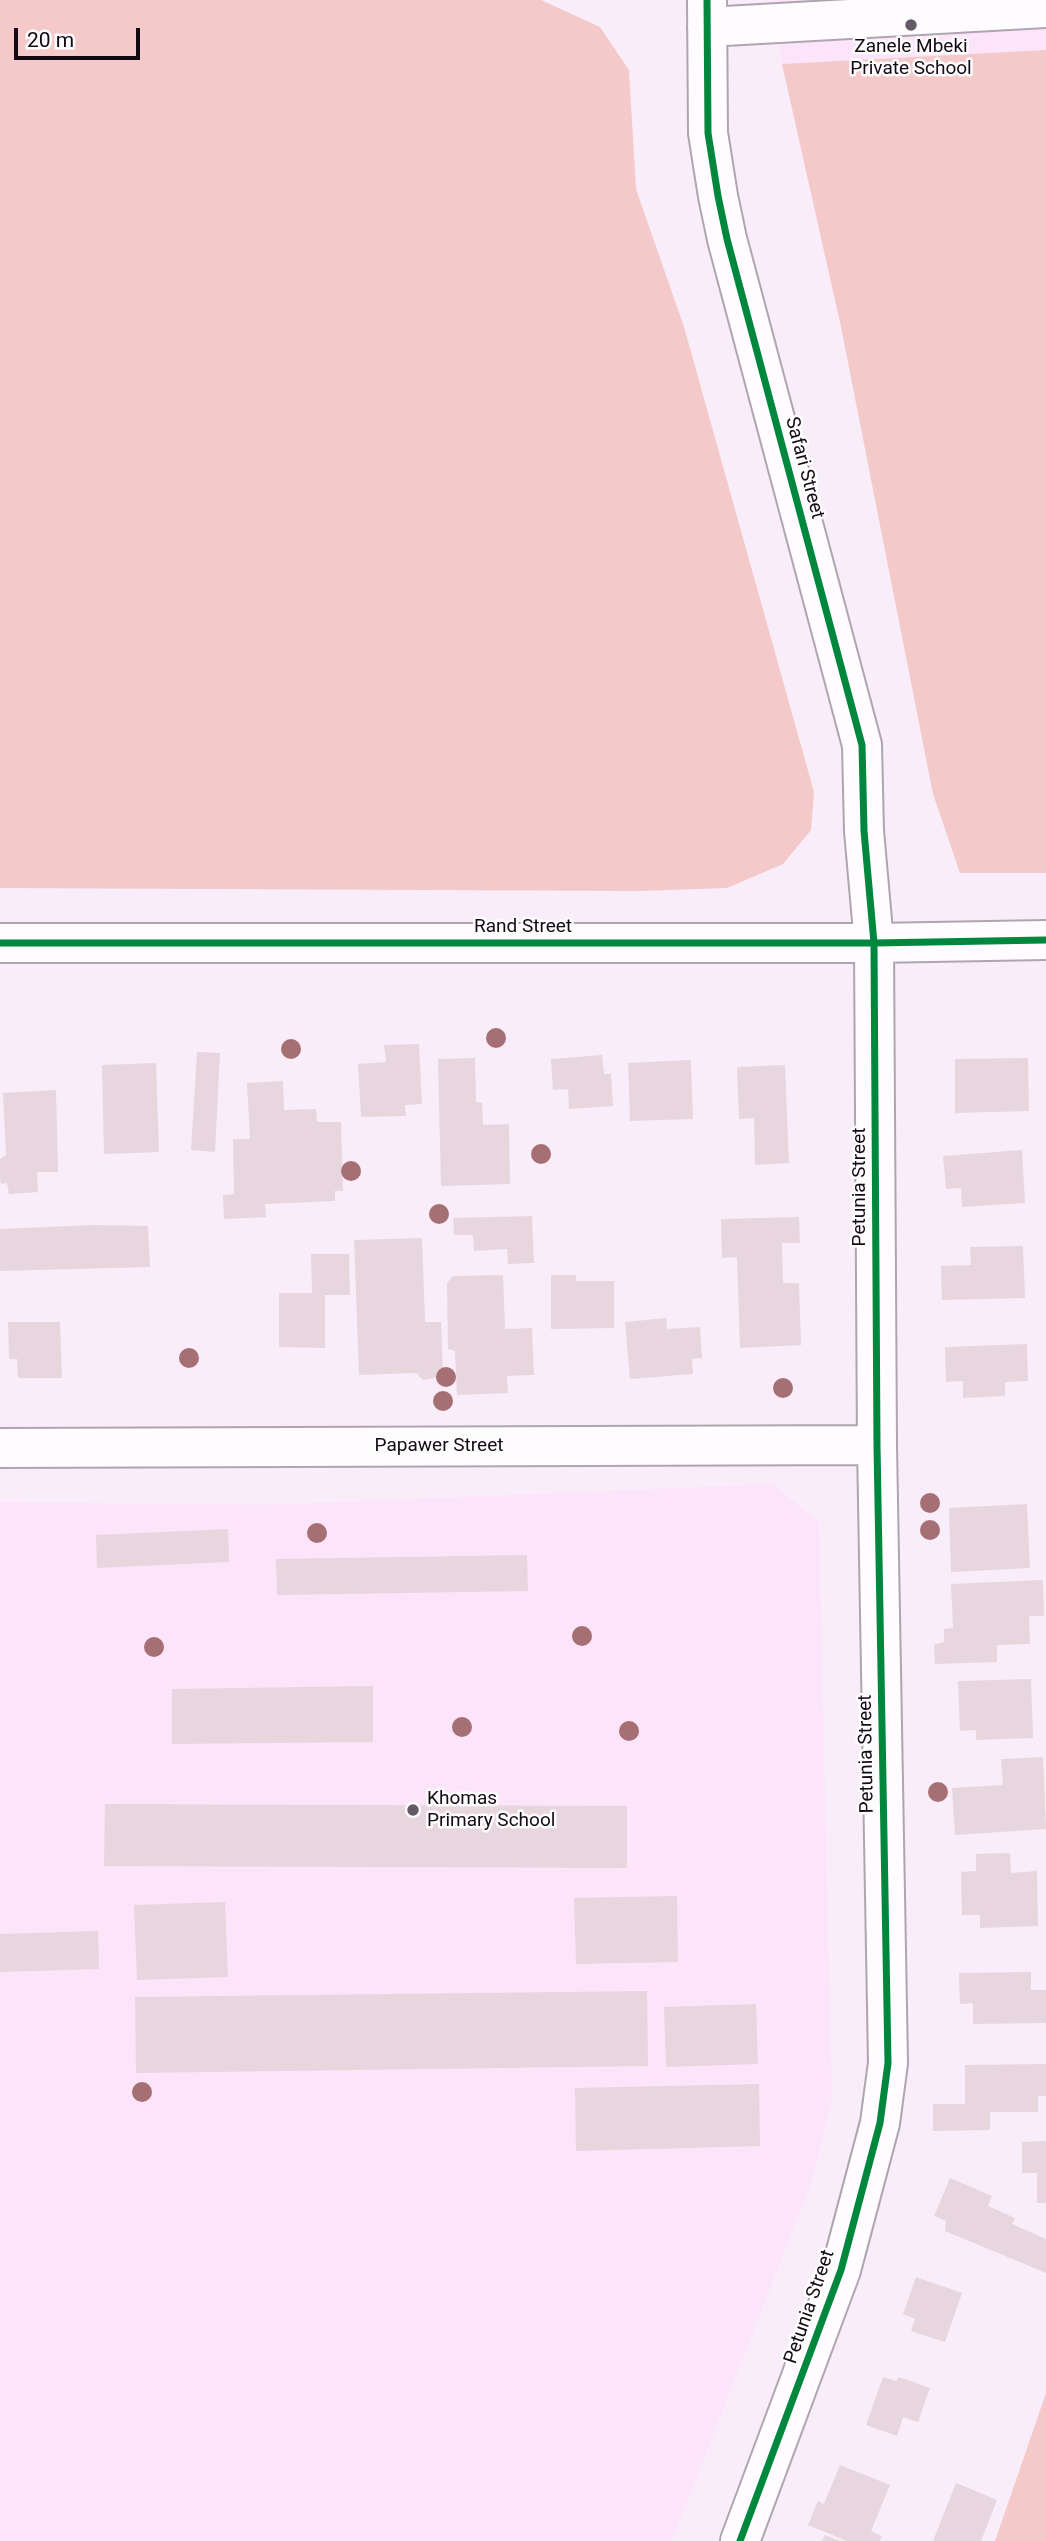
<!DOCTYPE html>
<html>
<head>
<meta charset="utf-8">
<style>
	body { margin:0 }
	#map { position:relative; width:1046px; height:2541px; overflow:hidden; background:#f9edf9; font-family:Roboto,sans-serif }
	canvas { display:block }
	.scale { position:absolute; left:14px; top:28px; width:126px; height:32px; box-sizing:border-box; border:4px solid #130a13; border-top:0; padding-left:9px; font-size:21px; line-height:24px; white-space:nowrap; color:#130a13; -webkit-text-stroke:5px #fdfdfd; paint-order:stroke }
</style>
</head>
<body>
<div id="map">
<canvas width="1046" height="2541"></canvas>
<div class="scale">20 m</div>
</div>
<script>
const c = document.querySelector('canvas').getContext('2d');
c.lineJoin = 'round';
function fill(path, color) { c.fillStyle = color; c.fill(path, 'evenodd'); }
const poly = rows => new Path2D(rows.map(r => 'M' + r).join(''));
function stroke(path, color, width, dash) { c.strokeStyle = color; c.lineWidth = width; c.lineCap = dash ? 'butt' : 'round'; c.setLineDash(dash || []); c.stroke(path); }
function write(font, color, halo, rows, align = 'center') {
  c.font = font + ' Roboto,sans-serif'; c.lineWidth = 5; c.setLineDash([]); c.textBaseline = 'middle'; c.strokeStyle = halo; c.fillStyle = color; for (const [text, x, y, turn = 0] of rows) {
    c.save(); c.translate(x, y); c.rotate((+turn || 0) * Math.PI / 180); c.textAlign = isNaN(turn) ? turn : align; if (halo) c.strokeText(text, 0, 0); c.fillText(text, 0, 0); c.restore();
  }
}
fill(poly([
	[773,0,1046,0,1046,50,782,64],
	[773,1484,819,1523,832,2097,813,2178,672,2541,0,2541,0,1502,266,1505]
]), '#fce4fb');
fill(poly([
	[0,0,541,0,600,27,629,70,636,189,684,327,814,792,811,830,783,864,727,888,640,891,0,888],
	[1046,50,1046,873,960,873,933,794,841,327,782,64],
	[1046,2393,1046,2541,995,2541]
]), '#f3c9c9');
fill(poly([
	[419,1044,422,1104,405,1105,406,1116,361,1117,358,1064,386,1062,384,1045],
	[197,1052,220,1053,215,1152,191,1150],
	[602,1055,604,1074,611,1074,613,1106,569,1109,568,1089,553,1090,551,1059],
	[475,1058,476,1102,482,1103,483,1125,509,1124,510,1184,441,1186,438,1059],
	[1028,1058,1029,1111,955,1113,955,1059],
	[691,1060,693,1119,630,1121,628,1063],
	[156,1063,159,1152,104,1154,102,1065],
	[785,1065,789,1163,755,1165,754,1118,739,1119,737,1067],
	[283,1081,284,1110,316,1109,317,1122,341,1122,343,1191,335,1191,335,1201,265,1204,266,1217,224,1219,223,1195,234,1194,233,1139,250,1139,247,1083],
	[56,1090,58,1172,37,1172,38,1192,9,1194,7,1183,1,1184,0,1178,0,1159,6,1155,3,1093],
	[1022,1150,1025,1203,962,1207,961,1188,946,1189,943,1156],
	[532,1216,534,1263,508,1264,507,1249,474,1251,473,1235,454,1235,453,1218],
	[799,1217,800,1243,782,1243,783,1283,799,1283,801,1345,740,1348,737,1257,722,1258,721,1219],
	[94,1225,148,1226,150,1267,0,1271,0,1229],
	[422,1238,425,1322,441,1322,443,1373,434,1378,423,1380,416,1373,359,1375,354,1240],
	[1023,1246,1025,1298,942,1300,941,1266,971,1265,970,1247],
	[311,1254,349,1254,350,1295,325,1295,325,1348,279,1347,279,1293,312,1293],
	[503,1275,505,1329,532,1328,534,1375,507,1376,508,1393,457,1395,455,1351,448,1349,447,1283,453,1276],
	[551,1275,576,1275,576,1281,614,1281,614,1328,551,1329],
	[666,1318,667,1329,700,1327,702,1358,692,1359,693,1374,630,1379,625,1322],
	[8,1322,60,1322,62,1378,18,1378,17,1359,9,1359],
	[1027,1344,1028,1381,1005,1382,1005,1396,963,1398,963,1381,946,1382,945,1347],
	[1027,1504,1030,1568,951,1572,949,1508],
	[228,1529,229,1562,97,1568,96,1535],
	[527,1555,528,1591,277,1595,276,1559],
	[1043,1580,1044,1616,1029,1616,1030,1644,997,1645,997,1662,935,1664,934,1645,944,1642,944,1629,953,1628,951,1584],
	[1031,1679,1033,1738,976,1740,976,1730,960,1731,958,1681],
	[373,1686,373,1742,172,1744,172,1689],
	[1043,1757,1046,1829,955,1835,952,1788,1003,1785,1001,1759],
	[105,1804,627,1806,627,1868,104,1866],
	[1010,1853,1011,1873,1037,1871,1038,1926,980,1928,980,1915,962,1915,961,1872,976,1871,976,1854],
	[677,1896,678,1962,576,1964,574,1898],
	[225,1902,228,1977,137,1980,134,1905],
	[98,1931,99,1969,0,1972,0,1934],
	[1031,1972,1031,1990,1046,1990,1046,2023,973,2024,973,2003,960,2004,959,1973],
	[647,1991,648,2066,136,2073,135,1997],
	[756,2004,758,2064,666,2067,664,2007],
	[1046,2064,1046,2096,1038,2096,1038,2112,990,2112,990,2130,933,2131,933,2104,965,2104,965,2065],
	[759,2084,760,2146,576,2151,575,2088],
	[1046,2141,1046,2203,1037,2203,1037,2173,1022,2173,1022,2142],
	[950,2178,992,2196,988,2206,1015,2218,1012,2224,1046,2239,1046,2273,945,2231,946,2221,934,2216],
	[916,2277,962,2293,945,2342,911,2331,915,2319,903,2314],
	[883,2377,896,2381,899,2377,930,2388,918,2422,903,2417,897,2436,866,2425],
	[840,2465,890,2485,871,2531,882,2536,880,2541,847,2541,808,2525,818,2501,824,2504],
	[956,2483,997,2500,981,2541,933,2541],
	[825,2535,840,2541,822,2541]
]), '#e8d6df');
const minor = poly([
	[707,0,708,133,718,196,727,239,862,745,864,831,874,943,877,1445,888,2063,880,2123,841,2270,740,2541],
	[707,27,1046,8],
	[0,943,874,943,1046,940],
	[0,1448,877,1445]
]);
stroke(minor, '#afa5af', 42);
stroke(minor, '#fefcfe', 38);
stroke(poly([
	[707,0,708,133,718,196,727,239,862,745,864,831,874,943,877,1445,888,2063,880,2123,841,2270,740,2541],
	[0,943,874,943,1046,940]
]), '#00873e', 7);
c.fillStyle = '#a66f74';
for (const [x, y] of [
	[496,1038],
	[291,1049],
	[541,1154],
	[351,1171],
	[439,1214],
	[189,1358],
	[446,1377],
	[783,1388],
	[443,1401],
	[930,1503],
	[930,1530],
	[317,1533],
	[582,1636],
	[154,1647],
	[462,1727],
	[629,1731],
	[938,1792],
	[142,2092]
]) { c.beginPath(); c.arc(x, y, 10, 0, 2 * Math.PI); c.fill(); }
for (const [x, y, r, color] of [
	[911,25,7,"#645964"],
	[413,1810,7,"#645964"]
]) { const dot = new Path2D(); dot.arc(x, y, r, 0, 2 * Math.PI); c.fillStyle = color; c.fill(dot); stroke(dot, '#fdfdfd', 2.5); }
write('19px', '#130a13', '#fdfdfd', [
	["Zanele Mbeki",911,47],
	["Private School",911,69],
	["Khomas",427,1799,"left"],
	["Primary School",427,1821,"left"]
]);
write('19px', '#130a13', '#fdfdfd', [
	["Safari Street",804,468,75],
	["Rand Street",523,927],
	["Petunia Street",860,1187,-90],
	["Papawer Street",439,1446],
	["Petunia Street",867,1754,-91],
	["Petunia Street",810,2307,-71]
]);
</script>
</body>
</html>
